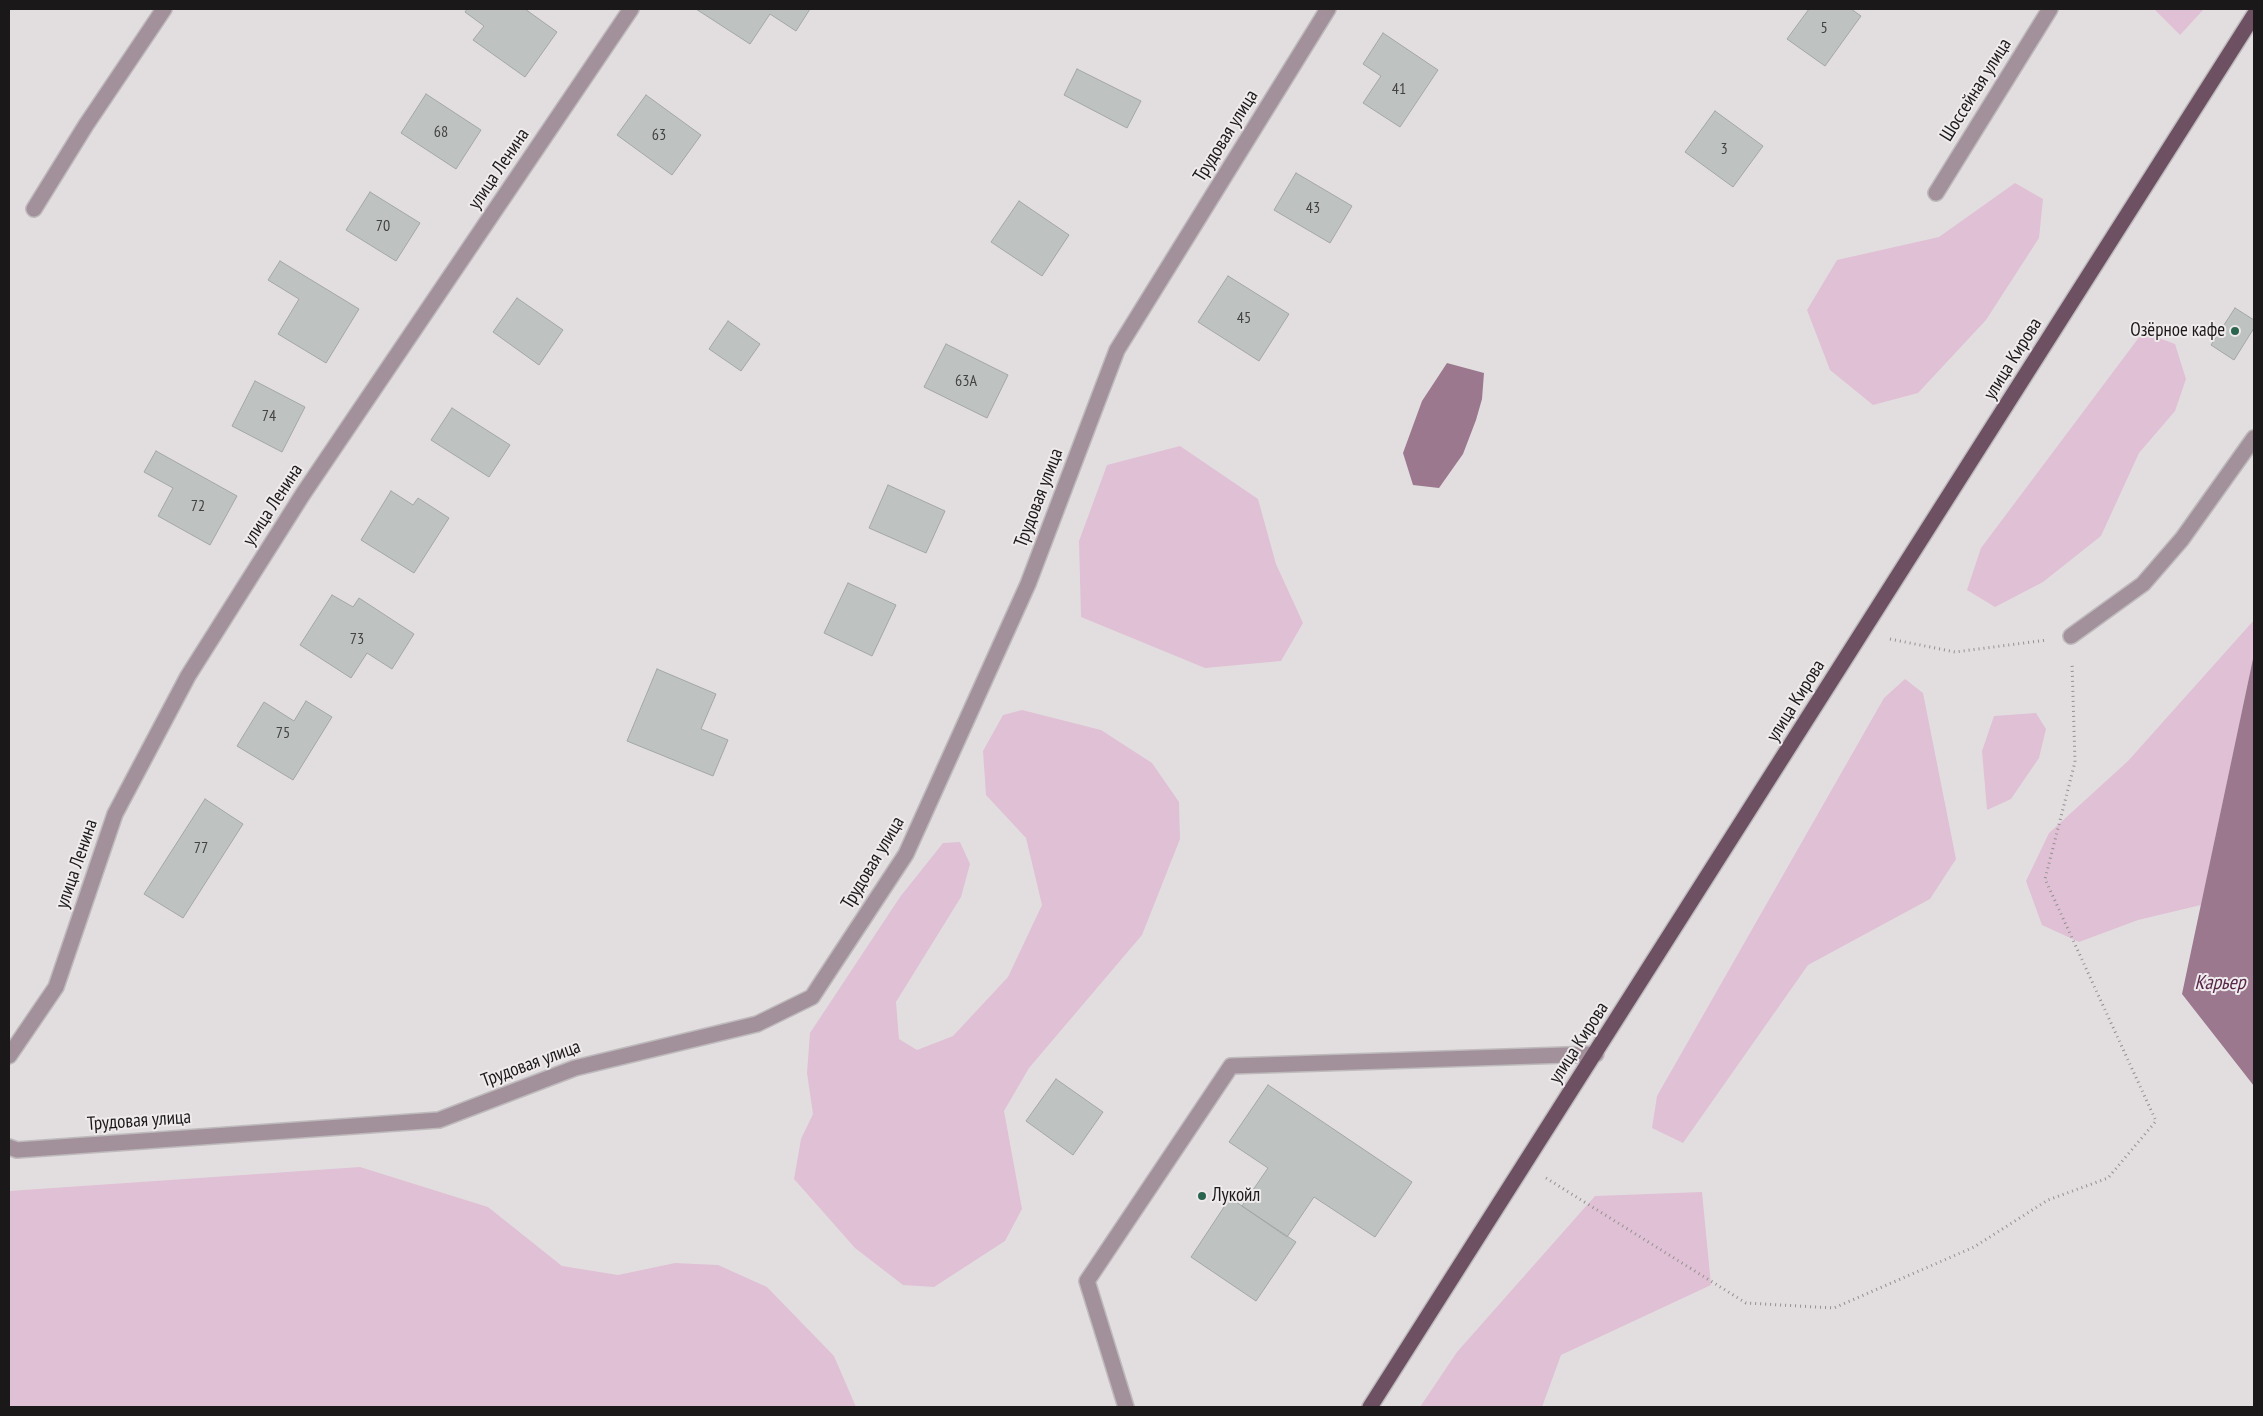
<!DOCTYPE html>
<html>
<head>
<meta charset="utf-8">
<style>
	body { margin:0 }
	#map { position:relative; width:2263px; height:1416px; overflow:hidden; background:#e2dee0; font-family:"PT Sans Narrow",sans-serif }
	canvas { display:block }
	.frame { position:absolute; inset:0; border:10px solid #1a1819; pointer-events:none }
</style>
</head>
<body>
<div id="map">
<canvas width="2263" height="1416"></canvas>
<div class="frame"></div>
</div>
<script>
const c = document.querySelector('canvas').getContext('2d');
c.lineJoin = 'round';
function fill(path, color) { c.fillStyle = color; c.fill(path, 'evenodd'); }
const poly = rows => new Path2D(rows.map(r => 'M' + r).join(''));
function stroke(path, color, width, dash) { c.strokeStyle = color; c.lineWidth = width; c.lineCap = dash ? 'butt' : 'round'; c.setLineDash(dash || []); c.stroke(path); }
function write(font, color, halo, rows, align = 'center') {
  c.font = font + ' "PT Sans Narrow",sans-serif'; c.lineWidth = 4; c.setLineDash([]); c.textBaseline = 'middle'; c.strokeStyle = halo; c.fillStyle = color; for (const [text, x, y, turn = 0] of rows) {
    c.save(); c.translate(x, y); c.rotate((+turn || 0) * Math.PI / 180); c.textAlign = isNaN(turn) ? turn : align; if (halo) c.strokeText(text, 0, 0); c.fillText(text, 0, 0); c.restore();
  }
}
fill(poly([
	[2154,9,2204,9,2180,35],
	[2015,183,2043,199,2039,238,1986,320,1918,393,1873,405,1830,370,1807,310,1837,260,1939,237],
	[2143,332,2175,344,2186,379,2175,411,2139,453,2101,536,2043,582,1995,607,1967,590,1981,548],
	[1180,446,1258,499,1276,564,1303,623,1281,661,1205,668,1081,617,1079,541,1107,465],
	[2254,620,2254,654,2201,905,2138,920,2079,942,2042,925,2026,881,2049,833,2128,761],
	[1905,679,1923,693,1956,859,1930,899,1808,965,1683,1143,1652,1128,1657,1096,1884,698],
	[1022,710,1101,730,1152,763,1179,802,1180,839,1142,935,1029,1068,1004,1111,1022,1209,1005,1241,934,1287,903,1285,855,1248,794,1179,801,1139,813,1114,807,1073,810,1033,900,897,943,843,960,842,970,864,961,897,896,1002,899,1039,917,1050,953,1036,1008,977,1042,905,1026,838,986,795,983,751,1003,715],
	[2036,713,2046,729,2039,758,2011,799,1987,810,1982,751,1994,716],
	[360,1167,488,1207,562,1266,618,1275,675,1263,718,1265,767,1287,834,1356,856,1407,9,1407,9,1191],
	[1702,1192,1711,1285,1561,1355,1542,1407,1420,1407,1457,1352,1595,1196]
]), '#e0c0d4');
fill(poly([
	[1447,363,1484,373,1482,399,1476,420,1463,454,1439,488,1413,485,1403,453,1422,401],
	[2254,654,2254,1086,2182,994]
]), '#9b788e');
const building = poly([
	[467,9,525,9,557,32,525,77,473,40,484,26,465,12,467,9],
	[696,9,810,9,796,31,770,14,750,44,696,9],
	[1809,9,1851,9,1861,16,1825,66,1787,39,1809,9],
	[1383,33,1438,70,1400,127,1363,103,1381,76,1363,64,1383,33],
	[1077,69,1141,101,1127,128,1064,95,1077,69],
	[426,94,481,130,456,169,401,133,426,94],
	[646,95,701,135,672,175,617,135,646,95],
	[1715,111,1763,146,1733,187,1685,152,1715,111],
	[1296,173,1352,206,1330,243,1274,210,1296,173],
	[370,192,420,223,396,261,346,230,370,192],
	[1019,201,1069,235,1042,276,991,242,1019,201],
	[280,261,359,309,326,363,278,334,299,299,268,280,280,261],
	[1228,276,1289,314,1259,361,1198,322,1228,276],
	[517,298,563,330,539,365,493,332,517,298],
	[2235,308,2254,320,2254,328,2234,360,2211,345,2235,308],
	[728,321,760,344,741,371,709,349,728,321],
	[946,344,1008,375,987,418,924,387,946,344],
	[255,381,305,407,282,452,232,426,255,381],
	[452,408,510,445,489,477,431,440,452,408],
	[156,451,237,496,210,545,158,516,173,488,144,472,156,451],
	[888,485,945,511,926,553,869,528,888,485],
	[391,491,413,505,418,498,449,518,414,573,361,540,391,491],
	[848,583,896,605,872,656,824,633,848,583],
	[332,595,353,607,359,598,414,634,392,669,367,653,351,678,300,645,332,595],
	[657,669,716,694,701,729,728,740,713,776,627,741,657,669],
	[306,701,332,717,293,780,237,746,264,702,294,721,306,701],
	[205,799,243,824,183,918,144,894,205,799],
	[1056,1079,1103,1112,1073,1155,1026,1121,1056,1079],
	[1268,1085,1412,1182,1375,1237,1314,1197,1287,1237,1242,1206,1268,1168,1229,1142,1268,1085],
	[1230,1198,1296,1242,1256,1301,1191,1257,1230,1198]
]);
fill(building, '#bec2c0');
stroke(building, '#a2a6a4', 1);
const minor = poly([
	[1936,193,2050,9],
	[34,209,86,125,164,9],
	[2071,636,2143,584,2182,539,2254,438],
	[9,1056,56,987,115,814,188,676,303,494,631,9],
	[9,1147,17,1150,439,1120,575,1068,757,1024,812,997,906,854,1028,584,1117,350,1328,9],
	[1126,1407,1087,1281,1231,1066,1596,1054]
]);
const major = poly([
	[1370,1407,2254,15]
]);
stroke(minor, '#bebabc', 18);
stroke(major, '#bebabc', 18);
stroke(poly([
	[1890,639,1955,652,2047,640],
	[1546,1178,1746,1303,1834,1308,1974,1247,2048,1200,2108,1178,2156,1121,2045,879,2075,762,2072,662]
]), '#949092', 3, [1, 4]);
stroke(minor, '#a2919b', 15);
stroke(major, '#6d5163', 15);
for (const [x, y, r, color] of [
	[2235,331,5,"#2b654f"],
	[1202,1196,5,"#2b654f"]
]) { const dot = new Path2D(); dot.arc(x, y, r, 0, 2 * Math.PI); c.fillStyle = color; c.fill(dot); stroke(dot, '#efebed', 2); }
write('16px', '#434243', null, [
	["5",1824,28],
	["41",1399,89],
	["68",441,132],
	["63",659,135],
	["3",1724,149],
	["43",1313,208],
	["70",383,226],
	["45",1244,318],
	["63А",966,381],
	["74",269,416],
	["72",198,506],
	["73",357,639],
	["75",283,733],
	["77",201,848]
]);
write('19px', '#1a1819', '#efebed', [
	["Шоссейная улица",1976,90,-58],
	["Трудовая улица",1226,136,-58],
	["улица Ленина",499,169,-56],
	["улица Кирова",2013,359,-58],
	["Трудовая улица",1039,498,-69],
	["улица Ленина",273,505,-57],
	["улица Кирова",1796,701,-58],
	["Трудовая улица",873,863,-59],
	["улица Ленина",77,864,-71],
	["улица Кирова",1579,1043,-57],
	["Трудовая улица",531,1064,-20],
	["Трудовая улица",139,1121,-4]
]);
write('19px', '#1a1819', '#efebed', [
	["Озёрное кафе",2225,331],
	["Лукойл",1212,1196,"left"]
], 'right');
write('italic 20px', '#582849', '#efebed', [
	["Карьер",2220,983]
]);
</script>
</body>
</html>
